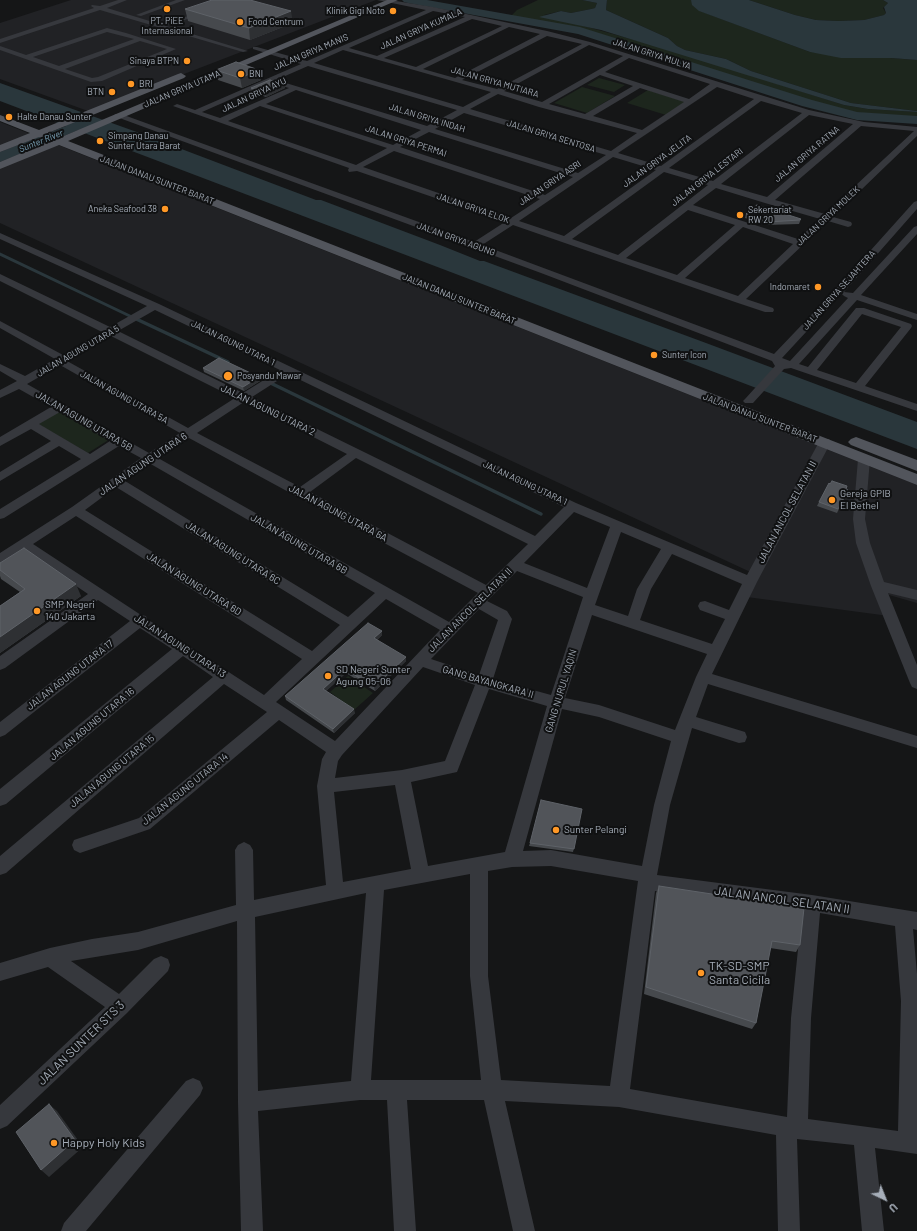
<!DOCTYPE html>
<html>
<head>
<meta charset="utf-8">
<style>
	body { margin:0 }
	#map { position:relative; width:917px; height:1231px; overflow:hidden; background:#151617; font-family:Barlow,sans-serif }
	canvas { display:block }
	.north { position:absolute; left:865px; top:1179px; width:40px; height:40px; -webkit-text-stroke:3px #101112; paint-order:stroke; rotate:137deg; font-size:11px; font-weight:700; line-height:16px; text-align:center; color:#a6aeb9 }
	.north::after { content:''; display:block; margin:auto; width:14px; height:18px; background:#a6aeb9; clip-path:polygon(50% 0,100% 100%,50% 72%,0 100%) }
</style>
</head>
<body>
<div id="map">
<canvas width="917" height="1231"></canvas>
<div class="north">U</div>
</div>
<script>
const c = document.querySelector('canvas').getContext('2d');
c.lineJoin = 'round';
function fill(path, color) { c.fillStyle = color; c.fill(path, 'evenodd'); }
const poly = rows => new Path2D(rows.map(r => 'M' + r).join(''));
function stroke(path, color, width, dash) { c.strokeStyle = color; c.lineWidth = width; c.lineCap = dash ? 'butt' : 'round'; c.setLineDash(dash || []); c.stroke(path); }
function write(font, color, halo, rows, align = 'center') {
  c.font = font + ' Barlow,sans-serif'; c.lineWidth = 4; c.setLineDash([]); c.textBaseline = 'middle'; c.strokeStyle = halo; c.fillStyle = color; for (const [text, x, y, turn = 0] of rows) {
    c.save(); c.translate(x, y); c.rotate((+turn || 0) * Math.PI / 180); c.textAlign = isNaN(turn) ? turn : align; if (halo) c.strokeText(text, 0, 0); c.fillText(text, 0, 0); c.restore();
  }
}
fill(poly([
	[71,0,376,0,88,111,0,79,0,23],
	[0,122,917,485,917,603,882,593,889,616,747,597,759,576,0,223]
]), '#212225');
fill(poly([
	[538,0,582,0,597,3,595,8,591,9,571,13,561,11,544,15,671,50,844,105,868,109,917,112,917,117,849,112,825,107,585,31,510,17,517,10],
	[607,0,691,0,700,11,810,52,917,60,917,111,851,103,751,71,726,59,685,50,677,46,668,38,606,10],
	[749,0,883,0,888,3,883,8,886,13,884,15,864,20,838,21,816,20,795,15],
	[599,78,625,85,614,92,587,85],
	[582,87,615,96,587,113,554,103],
	[648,90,686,102,666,115,627,103],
	[60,411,110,439,88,453,38,424],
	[348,676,373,693,354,710,330,692]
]), '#1d261d');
fill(poly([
	[582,0,607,0,606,10,668,38,677,46,685,50,726,59,751,71,851,103,917,111,917,112,868,109,844,105,601,30,539,17,561,11,571,13,591,9,595,8,597,3],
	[691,0,749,0,795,15,816,20,838,21,864,20,884,15,886,13,884,7,888,3,883,0,917,0,917,60,891,58,841,58,810,52,699,11,692,5],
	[0,83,134,131,316,200,321,200,440,245,480,261,484,261,706,343,917,422,917,449,0,101]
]), '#2a373c');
stroke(poly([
	[0,254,134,318]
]), '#2a373c', 3);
stroke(poly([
	[132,317,228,362],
	[254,375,541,514]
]), '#2a373c', 3.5);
fill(poly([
	[402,0,427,0,580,27,812,100,857,112,917,116,917,124,857,120,802,106,578,34,408,3,404,2,402,0],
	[81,120,86,121,88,124,86,127,0,162,0,152,81,120]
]), '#2a373c');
fill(poly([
	[118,0,127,0,107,8,248,51,243,52,100,10,0,43,0,39,94,8,91,6,92,5,100,6,118,0],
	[176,0,185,0,141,16,136,15,176,0],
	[231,0,240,0,171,25,166,24,231,0],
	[377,0,390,0,433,7,547,31,590,42,809,110,864,122,917,127,917,136,833,217,851,222,852,224,851,226,848,227,828,221,746,299,773,308,774,310,773,312,765,312,735,302,513,225,482,245,774,354,836,289,914,202,917,201,917,209,844,292,853,293,914,227,917,226,917,234,861,295,917,314,917,320,857,300,799,364,808,367,856,308,864,308,911,324,912,326,911,328,865,386,917,404,917,411,791,368,784,369,753,403,745,403,743,401,745,399,775,366,772,361,541,273,114,116,115,114,121,114,474,242,505,222,357,171,349,172,348,170,349,168,173,106,177,104,195,110,301,64,253,49,253,47,257,47,307,61,426,10,377,0],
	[433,11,465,17,377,56,349,48,433,11],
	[472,19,502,26,416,67,384,58,472,19],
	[509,27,540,34,455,78,423,69,509,27],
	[547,36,582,44,497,89,462,80,547,36],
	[589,45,623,56,542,102,504,91,589,45],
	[343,50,414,70,491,92,463,107,314,63,343,50],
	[629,58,710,84,689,99,605,72,629,58],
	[308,66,457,110,427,126,276,80,308,66],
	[600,75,633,86,585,114,549,104,600,75],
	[270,82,289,88,220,118,202,112,270,82],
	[717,87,754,99,661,166,618,153,717,87],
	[640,88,684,102,642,130,593,116,640,88],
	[296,90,421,130,393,145,266,104,296,90],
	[498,94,539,107,637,133,611,151,470,109,498,94],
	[761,101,802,113,713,181,669,168,761,101],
	[260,106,387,148,356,165,228,121,260,106],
	[464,113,606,155,578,173,435,129,464,113],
	[809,115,853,124,767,197,721,184,809,115],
	[861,126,914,131,825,214,775,200,861,126],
	[429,132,573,177,545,195,400,147,429,132],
	[394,151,540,199,511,218,363,167,394,151],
	[613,157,656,170,564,236,519,221,613,157],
	[664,172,708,185,618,255,572,239,664,172],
	[716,188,765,203,820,219,798,239,693,205,716,188],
	[688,210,735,225,677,275,626,258,688,210],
	[743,227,793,244,738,296,685,278,743,227],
	[843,292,842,294,844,296,848,298,790,361,782,358,843,292],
	[862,314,901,327,856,383,817,370,862,314],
	[107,28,126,33,176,49,102,81,91,82,0,50,0,46,26,55,107,28],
	[107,32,134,39,59,66,33,57,107,32],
	[140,41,167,49,98,77,92,78,65,69,140,41],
	[0,233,159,304,576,503,747,575,819,442,821,439,829,439,831,442,757,582,712,674,917,736,917,748,708,684,696,717,745,732,747,737,745,742,739,743,692,728,670,805,657,875,812,895,917,912,917,930,913,929,917,974,917,1154,875,1148,884,1231,862,1231,854,1145,797,1139,800,1231,778,1231,776,1135,619,1107,505,1101,535,1231,513,1231,484,1100,407,1100,416,1231,394,1231,387,1100,360,1100,258,1111,263,1231,241,1231,238,1102,237,921,138,950,71,961,119,994,154,959,161,956,168,959,170,965,168,971,127,1013,7,1126,0,1129,0,1105,105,1007,48,967,0,981,0,963,50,948,92,939,138,932,236,905,235,850,238,845,244,842,250,845,253,850,254,900,326,885,317,786,322,759,326,752,279,720,150,829,80,853,74,850,72,845,74,840,139,818,267,712,224,684,6,873,0,875,0,856,213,677,183,656,6,804,0,806,0,789,172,649,140,628,5,735,0,737,0,722,130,621,98,600,5,668,0,670,0,656,88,594,23,550,0,564,0,553,72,507,141,458,119,446,4,518,0,519,0,509,81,459,59,446,0,481,0,472,51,441,31,429,0,446,0,437,51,407,19,389,0,398,0,390,17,381,0,371,0,364,25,376,55,359,0,328,0,321,63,355,102,332,0,281,0,274,110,327,147,306,0,239,0,233],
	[155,310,280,370,243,393,118,331,155,310],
	[111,336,235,398,188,428,67,361,111,336],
	[60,365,180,433,149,453,27,384,60,365],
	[288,374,564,507,535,536,252,397,288,374],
	[244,402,347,454,300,487,197,433,244,402],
	[60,412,110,441,90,454,39,424,60,412],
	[189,438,296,496,478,593,449,622,158,458,189,438],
	[356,458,528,544,486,585,310,492,356,458],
	[149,463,375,593,348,617,125,481,149,463],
	[116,487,340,625,312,651,85,510,116,487],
	[574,512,610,527,587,588,524,563,574,512],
	[76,516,302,659,264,695,147,619,146,616,141,615,33,544,76,516],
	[621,532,661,549,637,589,628,616,595,605,621,532],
	[672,554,742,584,729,610,705,601,700,602,698,606,700,610,725,619,712,644,640,620,651,589,672,554],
	[517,571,583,597,551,695,493,679,512,619,507,611,487,601,517,571],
	[386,599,440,630,335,741,276,702,386,599],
	[479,609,498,620,479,675,431,659,479,609],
	[592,615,707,654,696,677,675,730,599,705,565,698,592,615],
	[423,667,475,685,445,761,402,770,335,778,338,761,342,755,423,667],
	[489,689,547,706,505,852,428,866,411,782,457,772,489,689],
	[562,709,599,717,671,741,654,805,642,866,551,850,523,851,562,709],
	[395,785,411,869,343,882,334,792,395,785],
	[551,866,638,881,610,1086,501,1080,488,976,488,871,512,867,551,866],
	[470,874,470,976,481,1080,371,1080,384,890,470,874],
	[655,891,802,910,791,1018,787,1117,630,1089,655,891],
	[366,893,351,1081,258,1091,255,917,366,893],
	[820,913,895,926,901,1001,898,1131,808,1119,811,1018,820,913],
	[864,455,868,456,870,459,865,519,870,543,884,582,917,590,917,600,888,593,917,665,917,689,912,687,910,683,871,586,856,543,853,519,858,459,860,456,864,455],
	[193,1078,200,1081,203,1088,200,1095,86,1231,61,1231,64,1223,186,1081,193,1078]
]), '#36383d');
fill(poly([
	[387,0,398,0,68,141,917,474,917,485,59,145,0,169,0,162,50,141,39,137,0,152,0,145,30,133,0,121,0,115,39,130,178,74,181,73,186,76,184,78,48,133,59,138,387,0],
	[856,437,917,460,917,471,851,445,848,442,851,439,856,437]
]), '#52555c');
fill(poly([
	[185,9,293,23,250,40,188,21],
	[216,70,259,70,261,80,242,88,218,80],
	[284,85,285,88,266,97,252,92,251,88],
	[746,214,801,219,799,224,766,225,764,223,745,218],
	[203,368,259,377,260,381,244,391,204,372],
	[846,489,846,494,837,513,817,506,819,502],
	[0,563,81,596,0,653,0,606,20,592,1,579,0,576],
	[382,631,382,635,377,640,406,661,375,691,346,673,326,691,355,713,334,733,286,700,285,696],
	[582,809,573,852,529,846,530,843],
	[659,886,800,945,796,952,770,948,756,1023,752,1029,644,994,656,893]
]), '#46494d');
fill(poly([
	[291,11,293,23,250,40,249,28],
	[259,70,261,80,242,88,240,78],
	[284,85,285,88,266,97,265,93],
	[259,377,260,381,244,391,243,387],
	[76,584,81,596,0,653,0,637],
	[382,631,382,635,375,642,374,638],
	[406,657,406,661,375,691,374,687],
	[345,669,346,673,324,693,323,689],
	[354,709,355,713,334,733,333,729],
	[49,1104,57,1111,83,1147,49,1177,41,1170]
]), '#2e3033');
const building = poly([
	[212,0,250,0,291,11,249,28,185,9,212,0],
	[236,62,259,70,240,78,216,70,236,62],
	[270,80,284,85,265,93,251,88,270,80],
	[757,205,801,219,800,220,767,222,765,219,746,214,757,205],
	[219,358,259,377,243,387,203,368,219,358],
	[832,481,847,486,846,489,848,490,838,509,819,502,829,483,830,484,832,481],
	[24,548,76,584,0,637,0,606,25,589,0,570,0,563,24,548],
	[368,623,382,631,374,638,406,657,374,687,345,669,323,689,354,709,333,729,285,696,368,623],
	[541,800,582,809,574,849,530,843,541,800],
	[659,886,804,908,800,945,772,941,756,1023,646,987,659,886],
	[49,1104,75,1140,41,1170,16,1132,49,1104]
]);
fill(building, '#515459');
stroke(building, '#5e6268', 1);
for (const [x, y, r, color] of [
	[167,9,4,"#ff9826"],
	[393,11,4,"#ff9826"],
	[240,22,4,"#ff9826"],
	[187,61,4,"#ff9826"],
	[241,74,4,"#ff9826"],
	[131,84,4,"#ff9826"],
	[112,92,4,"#ff9826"],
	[9,117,4,"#ff9826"],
	[100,141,4,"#ff9826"],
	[165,209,4,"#ff9826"],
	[740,215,4,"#ff9826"],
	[818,287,4,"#ff9826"],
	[654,355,4,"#ff9826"],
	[228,376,5,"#ff9826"],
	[832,500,4,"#ff9826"],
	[37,611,4,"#ff9826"],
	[328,676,4,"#ff9826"],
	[556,830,4,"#ff9826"],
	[701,973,4,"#ff9826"],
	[54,1143,4,"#ff9826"]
]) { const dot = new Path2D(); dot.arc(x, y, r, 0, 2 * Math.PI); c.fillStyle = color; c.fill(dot); stroke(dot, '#101112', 1.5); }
write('9px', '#a6aeb9', '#101112', [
	["Klinik Gigi Noto",385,11,"right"],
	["PT. PiEE",167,21,"center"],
	["Internasional",167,31,"center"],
	["Food Centrum",248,22],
	["Sinaya BTPN",179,61,"right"],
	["BNI",249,74],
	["BRI",139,84],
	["BTN",104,92,"right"],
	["Halte Danau Sunter",17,117],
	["Simpang Danau",108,136],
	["Sunter Utara Barat",108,146],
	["Aneka Seafood 38",157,209,"right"],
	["Sekertariat",748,210],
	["RW 20",748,220],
	["Indomaret",810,287,"right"],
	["Sunter Icon",662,355],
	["Posyandu Mawar",237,376]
], 'left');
write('9px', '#a6aeb9', '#101112', [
	["JALAN GRIYA KUMALA",421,29,-24],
	["JALAN GRIYA MANIS",311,52,-23],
	["JALAN GRIYA MULYA",652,54,18],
	["JALAN GRIYA MUTIARA",495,82,16],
	["JALAN GRIYA UTAMA",182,89,-23],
	["JALAN GRIYA AYU",254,95,-25],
	["JALAN GRIYA INDAH",427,118,17],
	["JALAN GRIYA SENTOSA",551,136,17],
	["JALAN GRIYA PERMAI",406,141,18],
	["JALAN GRIYA RATNA",807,154,-40],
	["JALAN GRIYA JELITA",657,161,-36],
	["JALAN GRIYA LESTARI",707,177,-38],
	["JALAN DANAU SUNTER BARAT",157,180,21],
	["JALAN GRIYA ASRI",550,183,-34],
	["JALAN GRIYA ELOK",473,208,19],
	["JALAN GRIYA MOLEK",828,216,-43],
	["JALAN GRIYA AGUNG",456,239,20],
	["JALAN GRIYA SEJAHTERA",839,290,-48],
	["JALAN DANAU SUNTER BARAT",459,299,22],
	["JALAN AGUNG UTARA 1",233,343,26],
	["JALAN AGUNG UTARA 5",78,351,-30],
	["JALAN AGUNG UTARA 5A",124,397,29],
	["JALAN DANAU SUNTER BARAT",760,418,21],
	["JALAN AGUNG UTARA 1",525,483,25]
]);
write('italic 9px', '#7aa2b6', '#101112', [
	["Sunter River",41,141,-22]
]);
write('10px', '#a6aeb9', '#101112', [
	["JALAN AGUNG UTARA 2",268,410,26],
	["JALAN AGUNG UTARA 5B",84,421,30],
	["JALAN AGUNG UTARA 6",143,464,-34],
	["JALAN ANCOL SELATAN II",787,512,-62],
	["JALAN AGUNG UTARA 6A",338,513,28],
	["JALAN AGUNG UTARA 6B",299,544,30],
	["JALAN AGUNG UTARA 6C",233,553,32],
	["JALAN AGUNG UTARA 6D",194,584,32],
	["JALAN ANCOL SELATAN II",470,610,-45],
	["JALAN AGUNG UTARA 13",180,646,33],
	["JALAN AGUNG UTARA 17",70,675,-38],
	["GANG BAYANGKARA II",488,682,16],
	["GANG NURUL YAQIN",561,691,-73],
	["JALAN AGUNG UTARA 16",92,724,-40],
	["JALAN AGUNG UTARA 15",112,771,-40],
	["JALAN AGUNG UTARA 14",185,789,-39]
]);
write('10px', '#a6aeb9', '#101112', [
	["Gereja GPIB",840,494],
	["El Bethel",840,506],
	["SMP Negeri",45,605],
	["140 Jakarta",45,617],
	["SD Negeri Sunter",336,670],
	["Agung 05-06",336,682],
	["Sunter Pelangi",564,830]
], 'left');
write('12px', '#a6aeb9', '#101112', [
	["JALAN ANCOL SELATAN II",782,900,8],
	["JALAN SUNTER STS 3",81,1043,-44]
]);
write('12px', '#a6aeb9', '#101112', [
	["TK-SD-SMP",709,966],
	["Santa Cicila",709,980],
	["Happy Holy Kids",62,1143]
], 'left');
</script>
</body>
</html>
